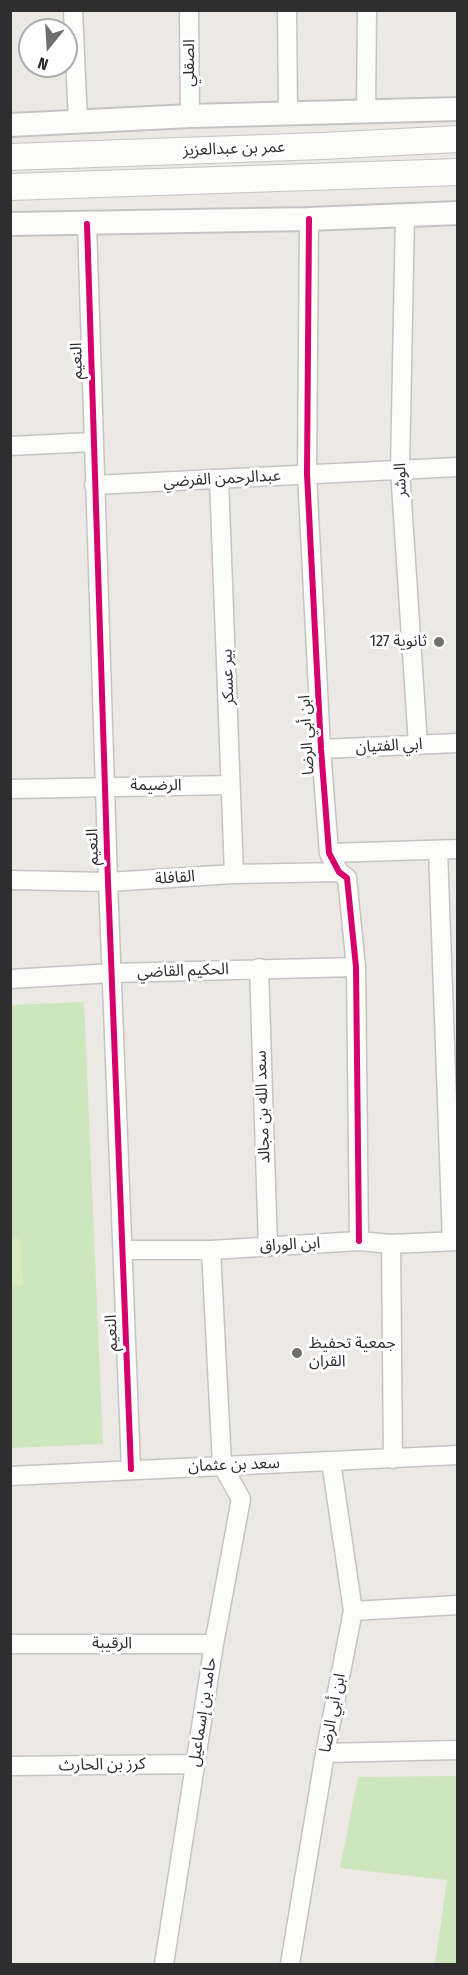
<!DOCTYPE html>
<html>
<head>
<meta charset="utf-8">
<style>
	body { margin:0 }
	#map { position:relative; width:468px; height:1975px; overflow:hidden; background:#ece8e4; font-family:"Fira Sans Condensed",sans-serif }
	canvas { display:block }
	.frame { position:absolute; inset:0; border:12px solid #2e2e2e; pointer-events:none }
	.north { position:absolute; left:18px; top:18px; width:60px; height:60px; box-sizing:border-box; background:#fff; border:2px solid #ababab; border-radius:50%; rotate:198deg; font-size:16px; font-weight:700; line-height:24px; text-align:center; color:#2e2e2e }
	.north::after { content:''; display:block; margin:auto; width:21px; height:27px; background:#706f6e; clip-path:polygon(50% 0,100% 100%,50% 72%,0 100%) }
</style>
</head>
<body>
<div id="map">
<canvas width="468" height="1975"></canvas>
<div class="frame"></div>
<div class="north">N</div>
</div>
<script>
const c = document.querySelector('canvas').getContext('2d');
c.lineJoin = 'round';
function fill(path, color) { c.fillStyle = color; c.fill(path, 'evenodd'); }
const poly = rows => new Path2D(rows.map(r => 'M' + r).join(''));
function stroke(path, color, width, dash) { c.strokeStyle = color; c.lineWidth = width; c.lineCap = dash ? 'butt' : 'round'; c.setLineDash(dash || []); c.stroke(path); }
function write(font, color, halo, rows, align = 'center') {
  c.font = font + ' "Fira Sans Condensed","Noto Sans Arabic",sans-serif'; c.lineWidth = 6; c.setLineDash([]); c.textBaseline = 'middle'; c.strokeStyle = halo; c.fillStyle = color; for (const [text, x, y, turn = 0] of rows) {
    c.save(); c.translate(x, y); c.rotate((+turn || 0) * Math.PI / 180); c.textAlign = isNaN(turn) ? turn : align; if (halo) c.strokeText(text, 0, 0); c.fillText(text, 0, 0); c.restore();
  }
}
fill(poly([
	[84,1002,103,1444,11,1448,10,1005],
	[457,1776,457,1964,435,1964,447,1880,340,1868,358,1777]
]), '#cee6be');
fill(poly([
	[20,1238,23,1285,11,1286,11,1239]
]), '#d9eabb');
const minor = poly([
	[73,10,78,122],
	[189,10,190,116],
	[287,10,288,115],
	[366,112,367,10],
	[405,214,400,470,418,745],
	[309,219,307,474,321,749,329,853,339,872,347,878,356,967,359,1241],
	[87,224,108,882,131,1469],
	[10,446,92,442],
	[219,479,234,874],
	[94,485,458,467],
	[321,749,458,743],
	[10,789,230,785],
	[438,850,452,1241],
	[329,853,458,849],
	[10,880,108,882,234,874,339,872],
	[259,968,268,1247],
	[10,979,113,973,356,967],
	[391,1244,393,1459],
	[123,1250,211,1250,359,1241,391,1244,458,1241],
	[10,1476,458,1455],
	[353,1611,458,1605],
	[10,1644,214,1644],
	[325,1753,458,1750],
	[10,1766,194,1764],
	[164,1964,214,1644,241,1499,222,1465,211,1250],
	[290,1964,325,1753,353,1611,331,1461]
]);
const tertiary = poly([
	[10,125,190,116,458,109],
	[10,224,309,219,458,213]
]);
const secondary = poly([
	[10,157,322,146,458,139],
	[10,187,458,172]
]);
stroke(minor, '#c5c4c5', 21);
stroke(tertiary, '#c5c4c5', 26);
stroke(secondary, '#c5c4c5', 28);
stroke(minor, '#fcfcfb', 18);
stroke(tertiary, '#fcfcfb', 22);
stroke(secondary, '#fcfcfb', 26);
stroke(poly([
	[309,219,307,474,321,749,329,853,339,872,347,878,356,967,359,1241],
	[87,224,108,882,131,1469]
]), '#d6006c', 6);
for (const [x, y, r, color] of [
	[439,642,6,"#706f6e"],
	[297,1353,6,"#706f6e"]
]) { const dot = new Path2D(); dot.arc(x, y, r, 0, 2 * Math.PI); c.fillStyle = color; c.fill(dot); stroke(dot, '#fff', 2); }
write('16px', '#2e2e2e', '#fff', [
	["الصقلي",190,63,-90],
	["عمر بن عبدالعزيز",234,149,-2],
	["النعيم",77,361,-91],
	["عبدالرحمن الفرضي",222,479,-3],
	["الوشر",401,480,-92],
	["بير عسكر",228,677,-92],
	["ابن أبي الرضا",307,735,-93],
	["ابي الفتيان",389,746,-3],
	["الرضيمة",156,786],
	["النعيم",93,847,-91],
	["القافلة",175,878,-4],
	["الحكيم القاضي",183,971,-2],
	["سعد الله بن مجالد",263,1107,-92],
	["ابن الوراق",290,1245,-3],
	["النعيم",112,1333,-92],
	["سعد بن عثمان",234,1465,-2],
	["الرقيبة",112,1644],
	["حامد بن إسماعيل",203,1712,-81],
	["ابن أبي الرضا",333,1713,-79],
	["كرز بن الحارث",102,1765,-1]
]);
write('16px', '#2e2e2e', '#fff', [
	["ثانوية 127",427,642],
	["جمعية تحفيظ",309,1344,"left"],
	["القران",309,1362,"left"]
], 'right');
</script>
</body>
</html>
